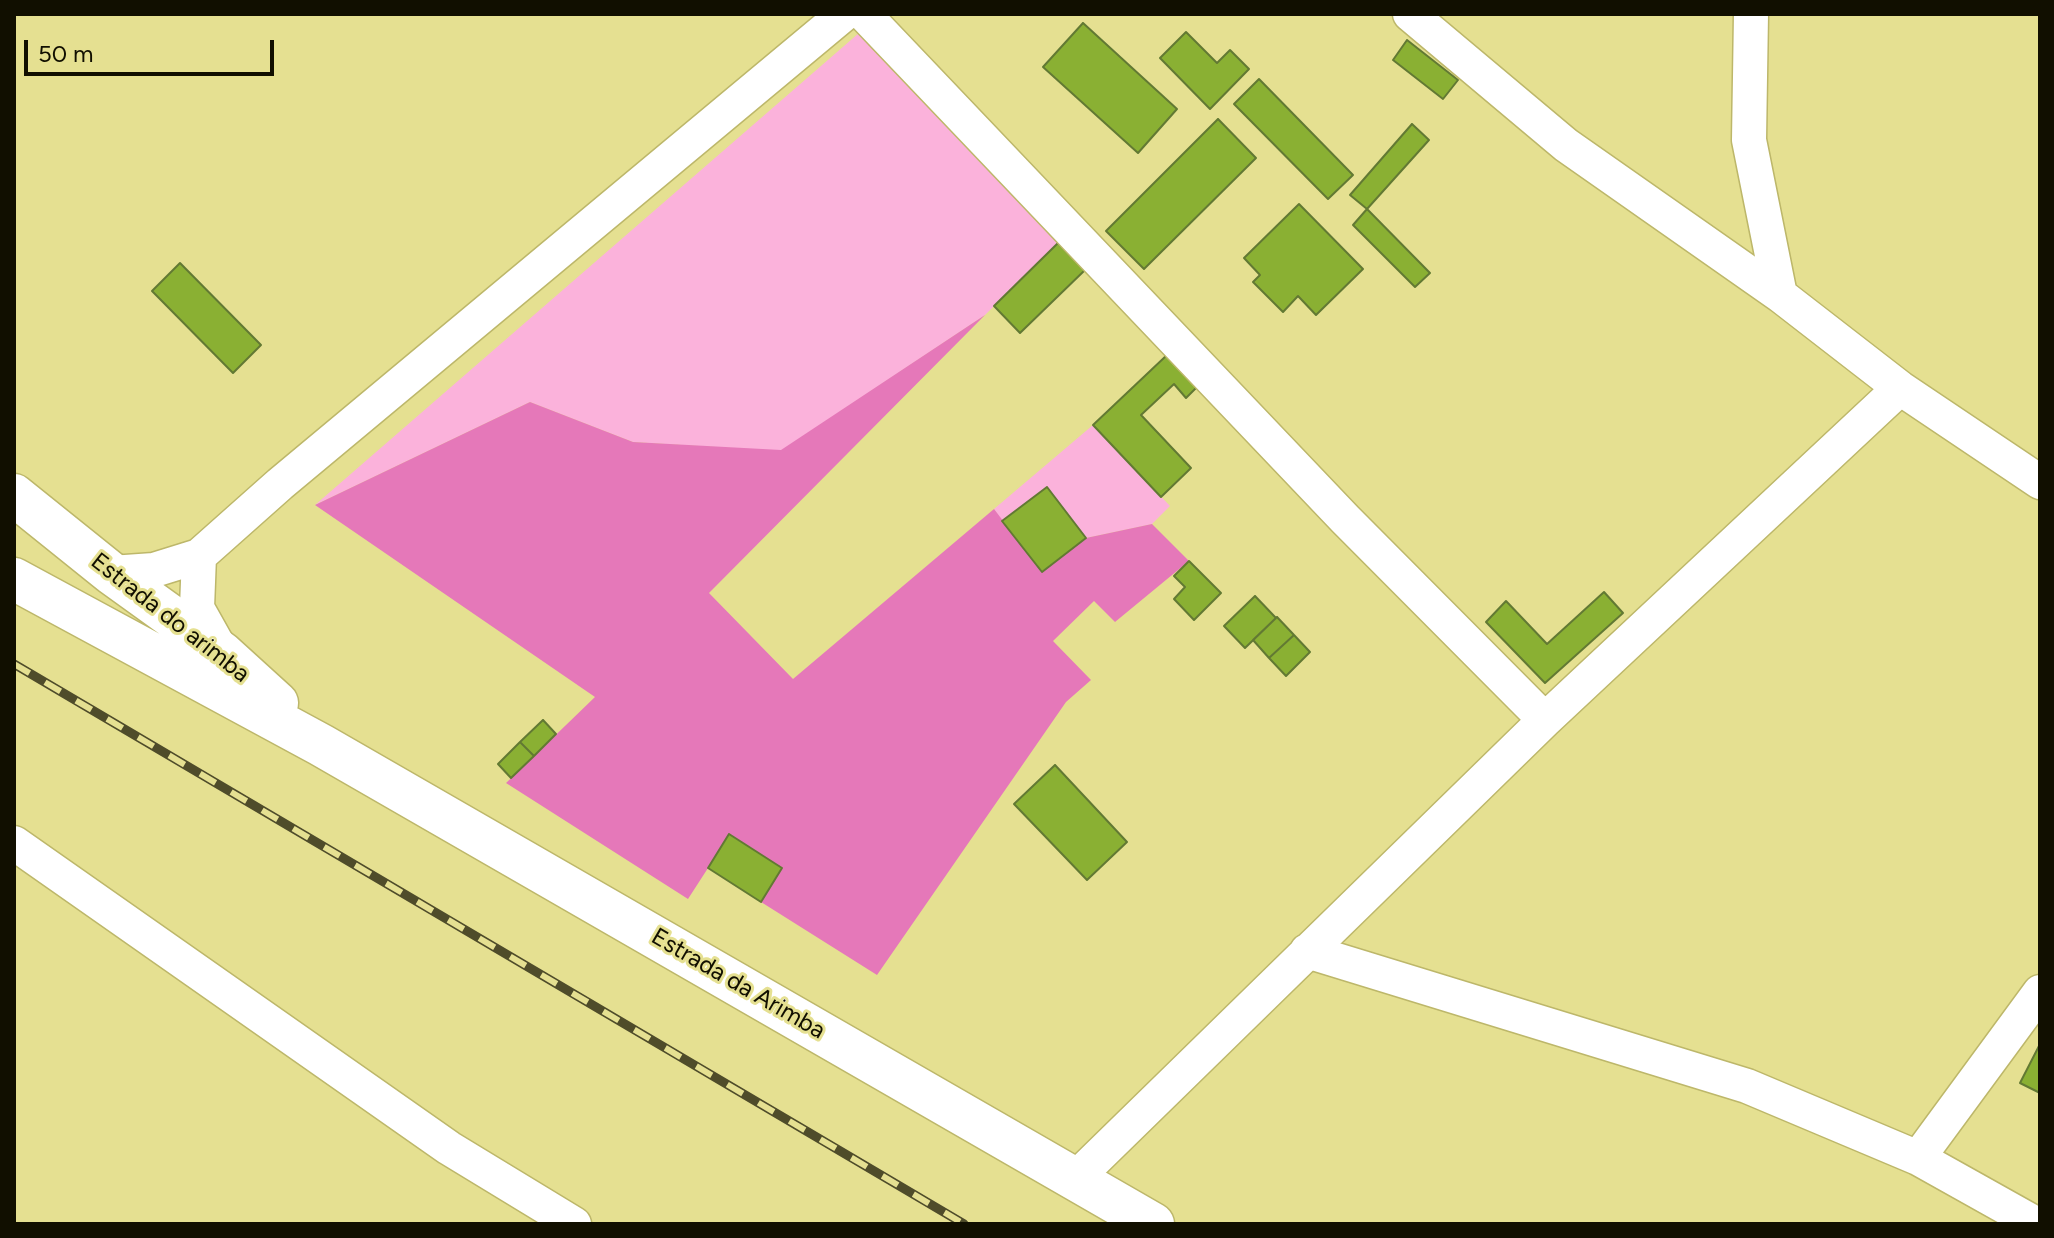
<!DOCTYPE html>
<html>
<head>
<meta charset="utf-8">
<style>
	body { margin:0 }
	#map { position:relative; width:2054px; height:1238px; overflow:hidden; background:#e5e091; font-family:Figtree,sans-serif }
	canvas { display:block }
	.frame { position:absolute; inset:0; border:16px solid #110f00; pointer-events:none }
	.scale { position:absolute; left:24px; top:40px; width:250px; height:36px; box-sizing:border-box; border:4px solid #110f00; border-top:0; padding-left:10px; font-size:24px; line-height:28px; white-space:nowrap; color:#110f00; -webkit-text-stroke:6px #e5e091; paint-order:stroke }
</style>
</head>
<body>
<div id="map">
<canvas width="2054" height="1238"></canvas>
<div class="frame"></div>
<div class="scale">50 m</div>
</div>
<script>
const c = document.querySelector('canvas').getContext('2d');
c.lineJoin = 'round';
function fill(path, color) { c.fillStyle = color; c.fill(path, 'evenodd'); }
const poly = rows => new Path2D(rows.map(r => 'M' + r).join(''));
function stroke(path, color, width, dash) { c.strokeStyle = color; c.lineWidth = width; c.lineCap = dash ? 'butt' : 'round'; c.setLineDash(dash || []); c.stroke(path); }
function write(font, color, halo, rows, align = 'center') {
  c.font = font + ' Figtree,sans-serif'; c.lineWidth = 6; c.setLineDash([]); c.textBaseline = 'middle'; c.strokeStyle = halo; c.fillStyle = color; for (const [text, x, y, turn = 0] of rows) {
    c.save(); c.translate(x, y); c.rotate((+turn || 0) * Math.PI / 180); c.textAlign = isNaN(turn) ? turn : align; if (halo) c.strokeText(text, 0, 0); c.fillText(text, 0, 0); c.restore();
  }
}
fill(poly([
	[859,33,1058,243,985,315,781,451,633,442,530,402,315,505],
	[1093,425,1170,506,1152,524,1086,538,1047,487,1002,521,994,509]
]), '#fbb2db');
fill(poly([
	[985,315,709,593,793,679,994,509,1042,572,1086,538,1152,524,1189,561,1115,622,1094,601,1053,641,1091,680,1066,702,877,975,761,902,782,868,730,834,688,899,506,783,595,697,315,505,530,402,633,442,781,450]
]), '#e578b9');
const building = poly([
	[1083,23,1177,109,1138,153,1043,67,1083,23],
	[1186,32,1217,63,1230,50,1249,69,1210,109,1160,58,1186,32],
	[1407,40,1458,80,1443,99,1393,60,1407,40],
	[1259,79,1353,175,1328,199,1234,104,1259,79],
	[1218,119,1256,158,1144,269,1106,231,1218,119],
	[1412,124,1429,140,1367,209,1350,195,1412,124],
	[1299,204,1363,269,1316,315,1298,296,1283,312,1253,282,1260,275,1244,258,1299,204],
	[1367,209,1430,273,1415,287,1353,225,1367,209],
	[1058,243,1085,270,1020,333,994,306,1058,243],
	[180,263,261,345,233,373,152,291,180,263],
	[1167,355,1197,387,1186,398,1174,384,1141,415,1191,468,1161,497,1093,425,1167,355],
	[1047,487,1086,538,1042,572,1002,521,1047,487],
	[1189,561,1221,593,1194,620,1174,599,1185,587,1174,576,1189,561],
	[1604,592,1623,613,1545,683,1486,622,1506,601,1547,644,1604,592],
	[1255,596,1276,618,1245,648,1224,626,1255,596],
	[1277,617,1294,635,1269,658,1253,640,1277,617],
	[1294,635,1310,652,1286,676,1269,658,1294,635],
	[543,720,556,734,534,756,520,742,543,720],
	[520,742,534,756,511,778,498,764,520,742],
	[1055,765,1127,842,1087,880,1014,804,1055,765],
	[729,834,782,868,761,902,708,868,729,834],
	[2040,1044,2040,1093,2020,1083,2040,1044]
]);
fill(building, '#8ab033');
stroke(building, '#627933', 2);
const minor = poly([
	[864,14,1345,519,1545,720],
	[1410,14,1566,145,1780,295,1900,388,2040,482],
	[1751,14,1749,140,1780,295],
	[199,556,280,484,844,14],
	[111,573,154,570,199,556,197,608,220,649],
	[14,843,449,1148,574,1224],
	[1307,951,1747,1086,1918,1158,2040,992],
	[1918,1158,2036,1224],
	[1076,1178,1545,720,1900,388]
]);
const major = poly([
	[14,495,111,573,222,653,277,703],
	[14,579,321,745,1153,1224]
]);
stroke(minor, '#bdb76a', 37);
stroke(major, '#bdb76a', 45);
stroke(minor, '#fff', 34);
stroke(major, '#fff', 42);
const rail = poly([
	[14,664,964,1224]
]);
stroke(rail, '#4f4c2a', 9);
stroke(rail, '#e5e091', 6, [18]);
write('24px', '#110f00', '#e5e091', [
	["Estrada do arimba",170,618,38],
	["Estrada da Arimba",738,984,30]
]);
</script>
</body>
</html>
